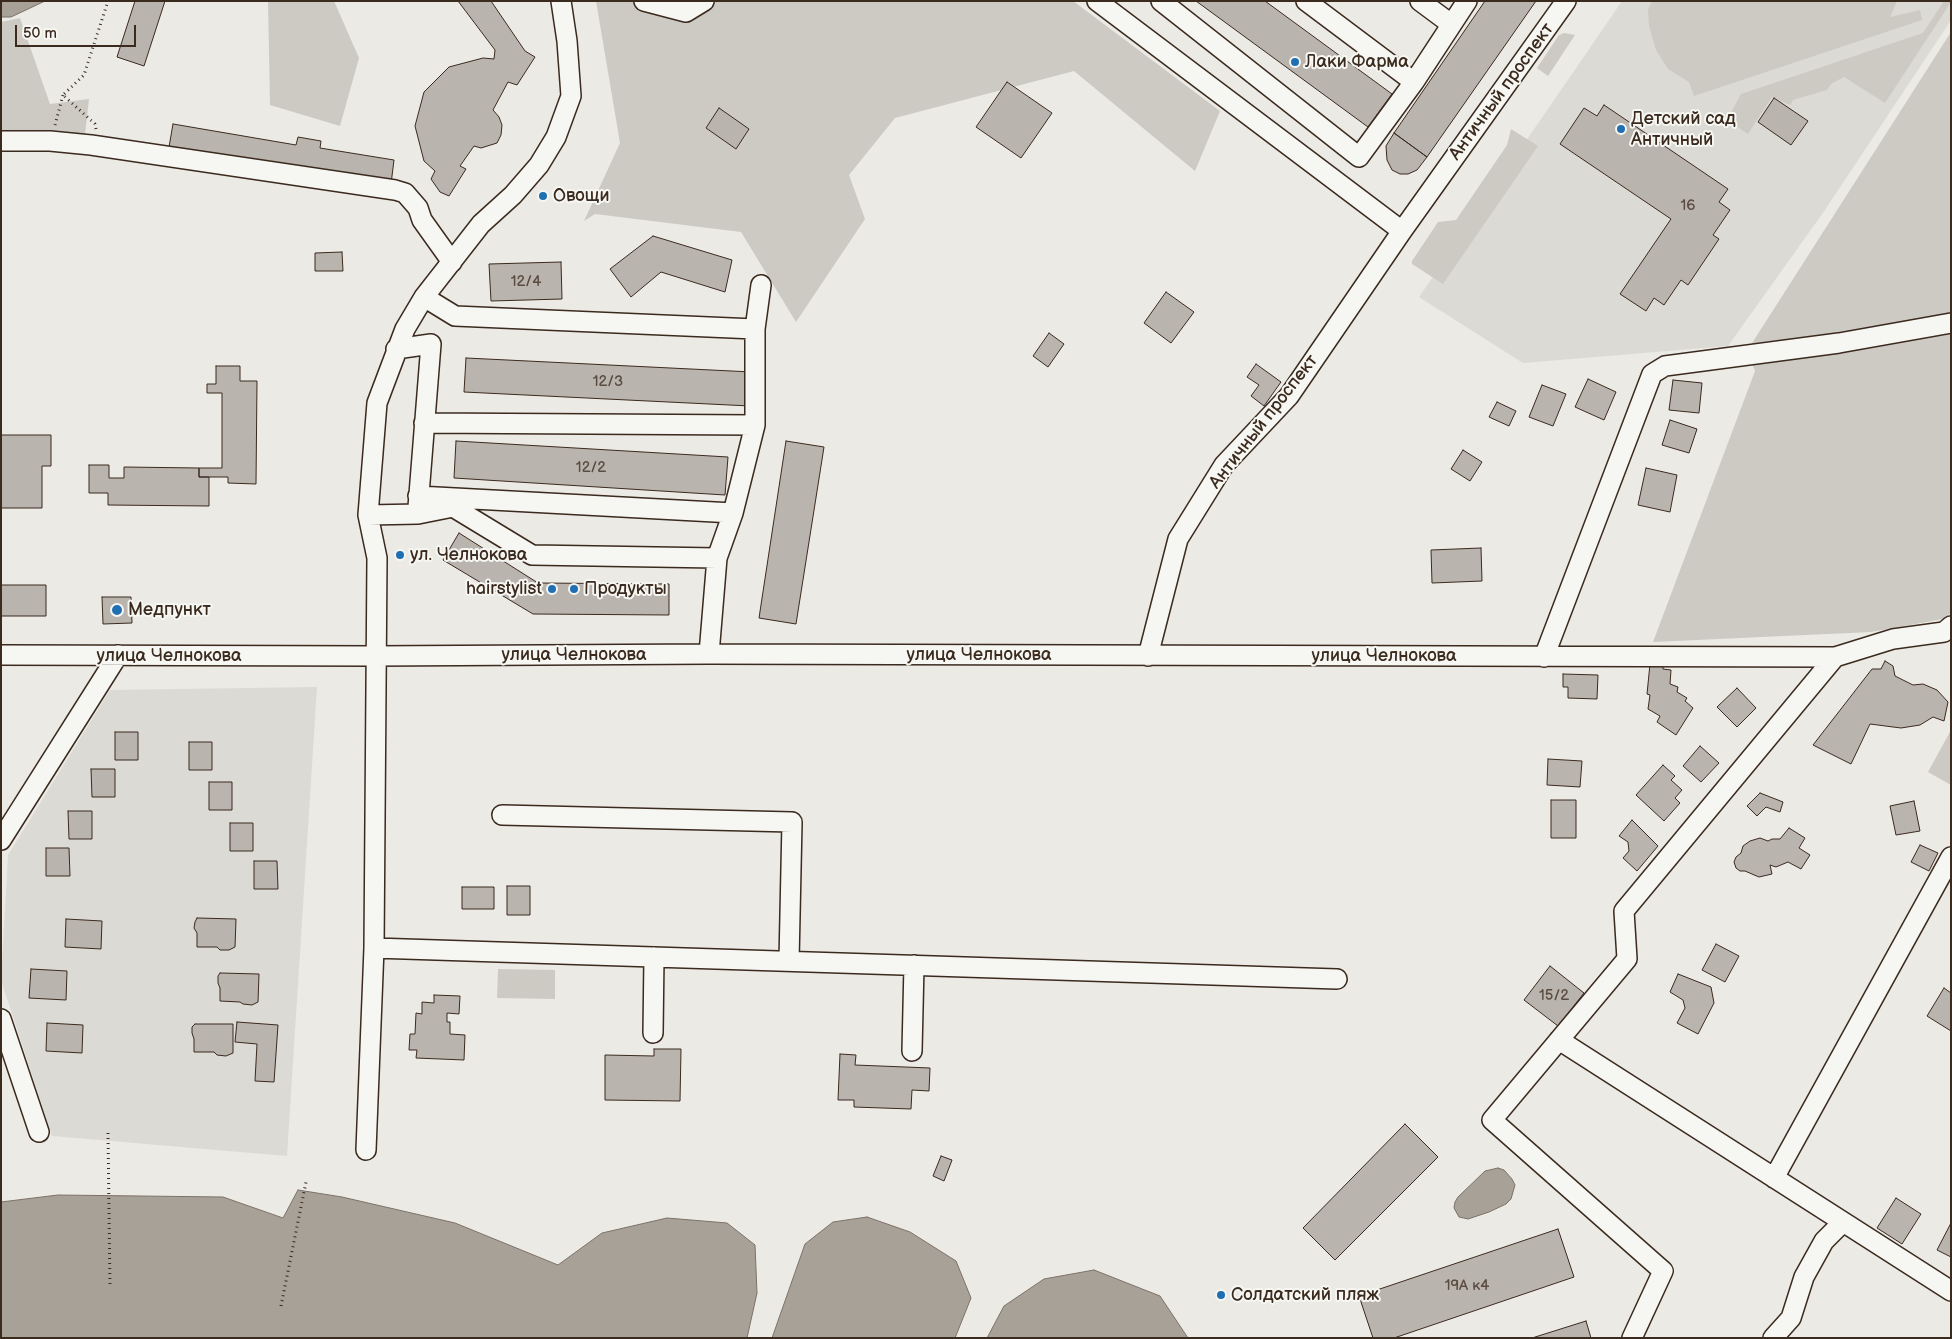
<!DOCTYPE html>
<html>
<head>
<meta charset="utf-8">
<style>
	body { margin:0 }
	#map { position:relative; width:1952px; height:1339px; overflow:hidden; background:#ebeae5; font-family:"Balsamiq Sans",sans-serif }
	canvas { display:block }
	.frame { position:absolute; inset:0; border:2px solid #3b2a1e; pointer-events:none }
	.scale { position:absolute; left:15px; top:25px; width:121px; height:22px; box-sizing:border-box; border:2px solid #3b2a1e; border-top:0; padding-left:6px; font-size:15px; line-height:18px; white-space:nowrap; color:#3b2a1e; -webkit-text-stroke:4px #f6f6f2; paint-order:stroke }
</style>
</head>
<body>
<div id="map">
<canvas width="1952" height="1339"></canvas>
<div class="frame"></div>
<div class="scale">50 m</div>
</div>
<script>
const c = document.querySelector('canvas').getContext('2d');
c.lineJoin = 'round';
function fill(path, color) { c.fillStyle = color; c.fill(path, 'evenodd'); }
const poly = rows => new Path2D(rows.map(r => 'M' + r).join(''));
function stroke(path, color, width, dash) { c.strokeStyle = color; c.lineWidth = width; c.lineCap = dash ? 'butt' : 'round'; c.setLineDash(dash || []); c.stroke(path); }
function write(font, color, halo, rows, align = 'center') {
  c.font = font + ' "Balsamiq Sans",sans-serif'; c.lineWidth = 4; c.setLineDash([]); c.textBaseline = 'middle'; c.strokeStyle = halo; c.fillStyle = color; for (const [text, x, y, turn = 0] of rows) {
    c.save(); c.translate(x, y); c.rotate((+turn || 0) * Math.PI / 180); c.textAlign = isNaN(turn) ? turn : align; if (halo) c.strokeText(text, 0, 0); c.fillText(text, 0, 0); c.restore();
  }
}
fill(poly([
	[1622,1,1951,1,1951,20,1825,210,1728,346,1523,363,1419,297],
	[317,687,287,1156,52,1136,1,980,8,855,110,690]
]), '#dcdad4');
fill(poly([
	[268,1,334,1,359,58,340,126,270,105],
	[596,1,1073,1,1220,111,1195,171,1074,71,895,118,849,175,865,219,796,322,741,232,595,214,584,221,620,143],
	[1652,1,1897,1,1890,17,1920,10,1922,20,1694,96,1689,82,1668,69,1656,50,1649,26,1648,10],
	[1944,1,1951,2,1885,103,1844,77,1831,84,1827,90,1793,100,1790,105,1772,97,1748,134,1727,120,1741,94,1923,33],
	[20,18,50,104,89,99,83,152,1,147,1,22],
	[1951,32,1951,613,1943,619,1871,632,1653,642,1755,371,1747,351],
	[1564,33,1575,35,1548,76,1537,68,1559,35],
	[1511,129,1538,146,1443,284,1412,264,1412,261,1438,222,1456,220,1507,145],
	[1951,730,1951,785,1928,772],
	[498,969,555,970,555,999,497,998]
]), '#cdcac4');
const water = poly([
	[1,1,45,1,11,17,1,17,1,1],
	[1498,1168,1504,1170,1512,1179,1515,1185,1511,1199,1506,1204,1489,1212,1468,1219,1459,1217,1454,1208,1455,1202,1458,1197,1485,1171,1498,1168],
	[298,1190,342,1197,455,1223,558,1265,602,1233,667,1218,727,1223,755,1245,757,1293,747,1338,1,1338,1,1202,58,1195,223,1197,283,1218,298,1190],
	[867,1217,910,1232,956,1261,971,1298,955,1338,772,1338,805,1244,833,1222,867,1217],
	[1094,1270,1160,1296,1188,1338,987,1338,1004,1306,1044,1279,1094,1270]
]);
fill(water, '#a8a198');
stroke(water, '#7c7167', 1);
const building = poly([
	[135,1,165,1,144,66,117,57,135,1],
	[458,1,491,1,525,51,535,57,517,85,508,82,493,110,499,117,502,125,501,135,497,143,481,148,474,146,460,166,466,169,449,196,440,192,431,179,435,171,424,161,415,126,424,92,449,67,483,58,494,59,495,50,458,1],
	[1196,1,1265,1,1392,94,1368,127,1196,1],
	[1485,1,1536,1,1427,157,1394,133,1485,1],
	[1007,82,1052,113,1021,158,976,127,1007,82],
	[1774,98,1808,121,1791,145,1758,122,1774,98],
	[1604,105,1728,189,1719,202,1730,210,1713,235,1719,239,1688,285,1681,280,1664,305,1654,298,1646,311,1620,294,1671,219,1560,144,1584,108,1597,116,1604,105],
	[719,108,749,129,736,149,706,128,719,108],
	[173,124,296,145,298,137,321,141,320,148,394,160,391,184,169,147,173,124],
	[1394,133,1427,157,1417,170,1408,174,1400,174,1392,170,1387,160,1386,146,1394,133],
	[653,236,732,260,725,292,661,272,631,297,610,269,653,236],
	[342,252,343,271,315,271,315,253,342,252],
	[561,262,562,299,491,301,489,264,561,262],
	[1166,292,1194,312,1171,343,1144,323,1166,292],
	[1049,333,1064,344,1048,367,1033,356,1049,333],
	[466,358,752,372,750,406,464,392,466,358],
	[1256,364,1281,382,1264,406,1251,396,1259,385,1247,377,1256,364],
	[216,366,240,366,240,381,257,381,256,484,228,483,228,477,199,477,199,468,222,468,222,393,207,393,207,384,216,384,216,366],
	[1588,379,1616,392,1604,420,1575,407,1588,379],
	[1673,380,1702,383,1699,413,1669,410,1673,380],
	[1542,385,1566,394,1553,426,1529,417,1542,385],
	[1497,402,1516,411,1509,426,1489,417,1497,402],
	[1670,420,1697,429,1689,453,1662,445,1670,420],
	[1,435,51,435,51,466,42,466,42,508,1,508,1,435],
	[456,441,728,457,725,495,454,478,456,441],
	[786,441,824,447,796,624,759,618,786,441],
	[1463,450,1482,462,1470,481,1451,469,1463,450],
	[89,465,109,465,109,478,124,478,124,467,199,468,199,477,209,477,209,506,108,505,108,493,89,493,89,465],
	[1646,468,1677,475,1670,512,1638,505,1646,468],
	[459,533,538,583,669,584,669,615,533,614,443,560,459,533],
	[1481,548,1482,581,1432,583,1431,550,1481,548],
	[1,585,46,585,46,616,1,616,1,585],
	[102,597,131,597,132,623,103,624,102,597],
	[1885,661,1893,666,1895,676,1913,685,1923,684,1937,690,1948,702,1944,721,1933,717,1920,725,1901,728,1870,724,1851,764,1813,745,1872,669,1881,669,1885,661],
	[1650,664,1663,665,1663,669,1671,670,1670,684,1678,687,1677,692,1687,698,1685,701,1693,708,1676,735,1657,722,1660,716,1648,709,1650,695,1647,694,1650,664],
	[1563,674,1598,675,1597,699,1568,698,1568,687,1563,687,1563,674],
	[1737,688,1756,708,1737,727,1717,707,1737,688],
	[115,732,138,732,138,760,115,760,115,732],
	[189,742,212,742,212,770,189,770,189,742],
	[1700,746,1719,763,1701,782,1683,766,1700,746],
	[1548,759,1582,761,1580,787,1547,785,1548,759],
	[1663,765,1675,776,1671,780,1682,790,1675,798,1680,803,1664,821,1636,795,1663,765],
	[91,769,115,769,115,797,92,797,91,769],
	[209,782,232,782,232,810,209,810,209,782],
	[1760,793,1783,802,1780,812,1766,807,1757,816,1747,806,1760,793],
	[1551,800,1576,800,1576,838,1551,838,1551,800],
	[1914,801,1920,831,1896,835,1890,806,1914,801],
	[68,811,92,811,92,839,69,839,68,811],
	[1632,820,1658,846,1637,871,1623,858,1629,851,1628,842,1619,836,1632,820],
	[230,823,253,823,253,851,230,851,230,823],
	[1789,828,1805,838,1799,848,1810,855,1801,869,1788,862,1776,867,1770,865,1772,874,1759,877,1745,871,1740,871,1736,868,1734,862,1736,857,1741,853,1743,846,1750,841,1760,838,1768,841,1772,839,1780,839,1789,828],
	[1920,845,1938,853,1929,871,1911,862,1920,845],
	[46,848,69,848,70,876,46,876,46,848],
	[254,861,277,861,278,889,254,889,254,861],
	[507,886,530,886,530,915,507,915,507,886],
	[462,887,494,887,494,909,462,909,462,887],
	[197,918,236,919,235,947,229,950,220,950,217,947,197,947,197,933,194,928,195,922,197,918],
	[66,919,102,921,101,949,65,947,66,919],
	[1716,944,1739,956,1725,982,1702,970,1716,944],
	[1550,966,1584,993,1558,1026,1524,1000,1550,966],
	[31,969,67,971,66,1000,29,998,31,969],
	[220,973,259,974,258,1002,252,1005,243,1004,240,1002,220,1001,220,988,218,983,218,976,220,973],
	[1678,974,1711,987,1714,1003,1698,1034,1677,1023,1685,1008,1683,1000,1670,992,1678,974],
	[1944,988,1951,993,1951,1031,1927,1016,1944,988],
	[434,995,460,996,459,1014,447,1013,447,1022,450,1022,450,1034,465,1035,464,1060,416,1058,417,1050,409,1050,410,1034,415,1034,416,1013,422,1014,422,1002,434,1003,434,995],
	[237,1022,278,1025,274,1082,255,1081,257,1044,235,1042,237,1022],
	[47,1023,83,1025,82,1053,46,1051,47,1023],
	[195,1024,233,1024,233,1053,226,1056,217,1055,214,1052,194,1052,194,1039,192,1033,192,1027,195,1024],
	[654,1049,681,1049,680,1101,605,1100,605,1055,654,1056,654,1049],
	[840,1054,856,1055,855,1065,930,1068,929,1091,912,1090,911,1109,854,1107,854,1100,838,1100,840,1054],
	[1405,1124,1438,1157,1335,1260,1303,1228,1405,1124],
	[941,1156,952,1160,944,1181,933,1176,941,1156],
	[1896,1198,1921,1214,1902,1244,1877,1228,1896,1198],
	[1951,1223,1951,1257,1937,1250,1951,1223],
	[1558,1229,1574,1277,1394,1338,1373,1338,1359,1296,1558,1229],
	[1586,1321,1591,1338,1532,1338,1586,1321]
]);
fill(building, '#bab4ae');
stroke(building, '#3b2a1e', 1);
const minor = poly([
	[644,1,686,12,704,1],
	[1097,1,1402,231],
	[1161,1,1359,157,1414,82,1306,1],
	[1420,1,1451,24],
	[1414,82,1467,1],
	[1,141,50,141,91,145,395,190,405,193,418,208,422,220,452,262],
	[424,297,455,316,755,329],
	[396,349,431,344,418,507],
	[424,423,755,425,733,513,717,558],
	[755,425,755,329,761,285],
	[418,496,733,513],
	[368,515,418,514,453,507,532,555,717,558,709,654],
	[1,655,375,656,709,654,1835,657,1893,639,1944,632,1951,626],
	[1148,656,1178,539,1224,465,1289,396,1402,231,1566,1],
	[1544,657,1652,374,1665,366,1839,343,1951,323],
	[502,815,792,822,789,961],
	[1,840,118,655],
	[374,948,1337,979],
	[1,1019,39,1132],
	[653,1033,654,957],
	[1559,1040,1951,1291],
	[912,1051,914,965],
	[366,1150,374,948,377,558,368,515,377,403,405,329,424,297,481,224,513,195,539,165,556,137,571,96,567,41,561,1],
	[1774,1178,1951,857],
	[1632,1338,1663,1271,1492,1120,1627,959,1624,911,1835,657],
	[1773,1338,1791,1318,1804,1277,1824,1241,1843,1222]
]);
stroke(minor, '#3b2a1e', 22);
stroke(poly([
	[55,125,63,95],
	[96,129,95,124,63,95,84,75,108,1],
	[108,1133,110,1287],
	[281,1306,306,1182]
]), '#3b2a1e', 3, [1, 4]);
stroke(minor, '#f6f6f2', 19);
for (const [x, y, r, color] of [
	[1295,62,5,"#1f6fb2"],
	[1621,129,5,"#1f6fb2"],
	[543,196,5,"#1f6fb2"],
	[400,555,5,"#1f6fb2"],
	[552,589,5,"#1f6fb2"],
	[574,589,5,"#1f6fb2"],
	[117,610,6,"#1f6fb2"],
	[1221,1295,5,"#1f6fb2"]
]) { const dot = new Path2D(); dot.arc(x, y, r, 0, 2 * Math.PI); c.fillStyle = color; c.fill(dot); stroke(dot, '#f6f6f2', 2); }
write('15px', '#5b4c42', null, [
	["16",1688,206],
	["12/4",526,282],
	["12/3",608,382],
	["12/2",591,468],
	["15/2",1554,996],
	["19А к4",1467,1286]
]);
write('18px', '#3b2a1e', '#f6f6f2', [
	["Лаки Фарма",1305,62],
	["Детский сад",1631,119],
	["Античный",1631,140],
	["Овощи",553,196],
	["ул. Челнокова",410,555],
	["hairstylist",542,589,"right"],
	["Продукты",584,589],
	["Медпункт",128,610],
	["Солдатский пляж",1231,1295]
], 'left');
write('18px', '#3b2a1e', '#f6f6f2', [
	["Античный проспект",1502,92,-54],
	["Античный проспект",1264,422,-52],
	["улица Челнокова",574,655],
	["улица Челнокова",979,655],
	["улица Челнокова",169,656],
	["улица Челнокова",1384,656]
]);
</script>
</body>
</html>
